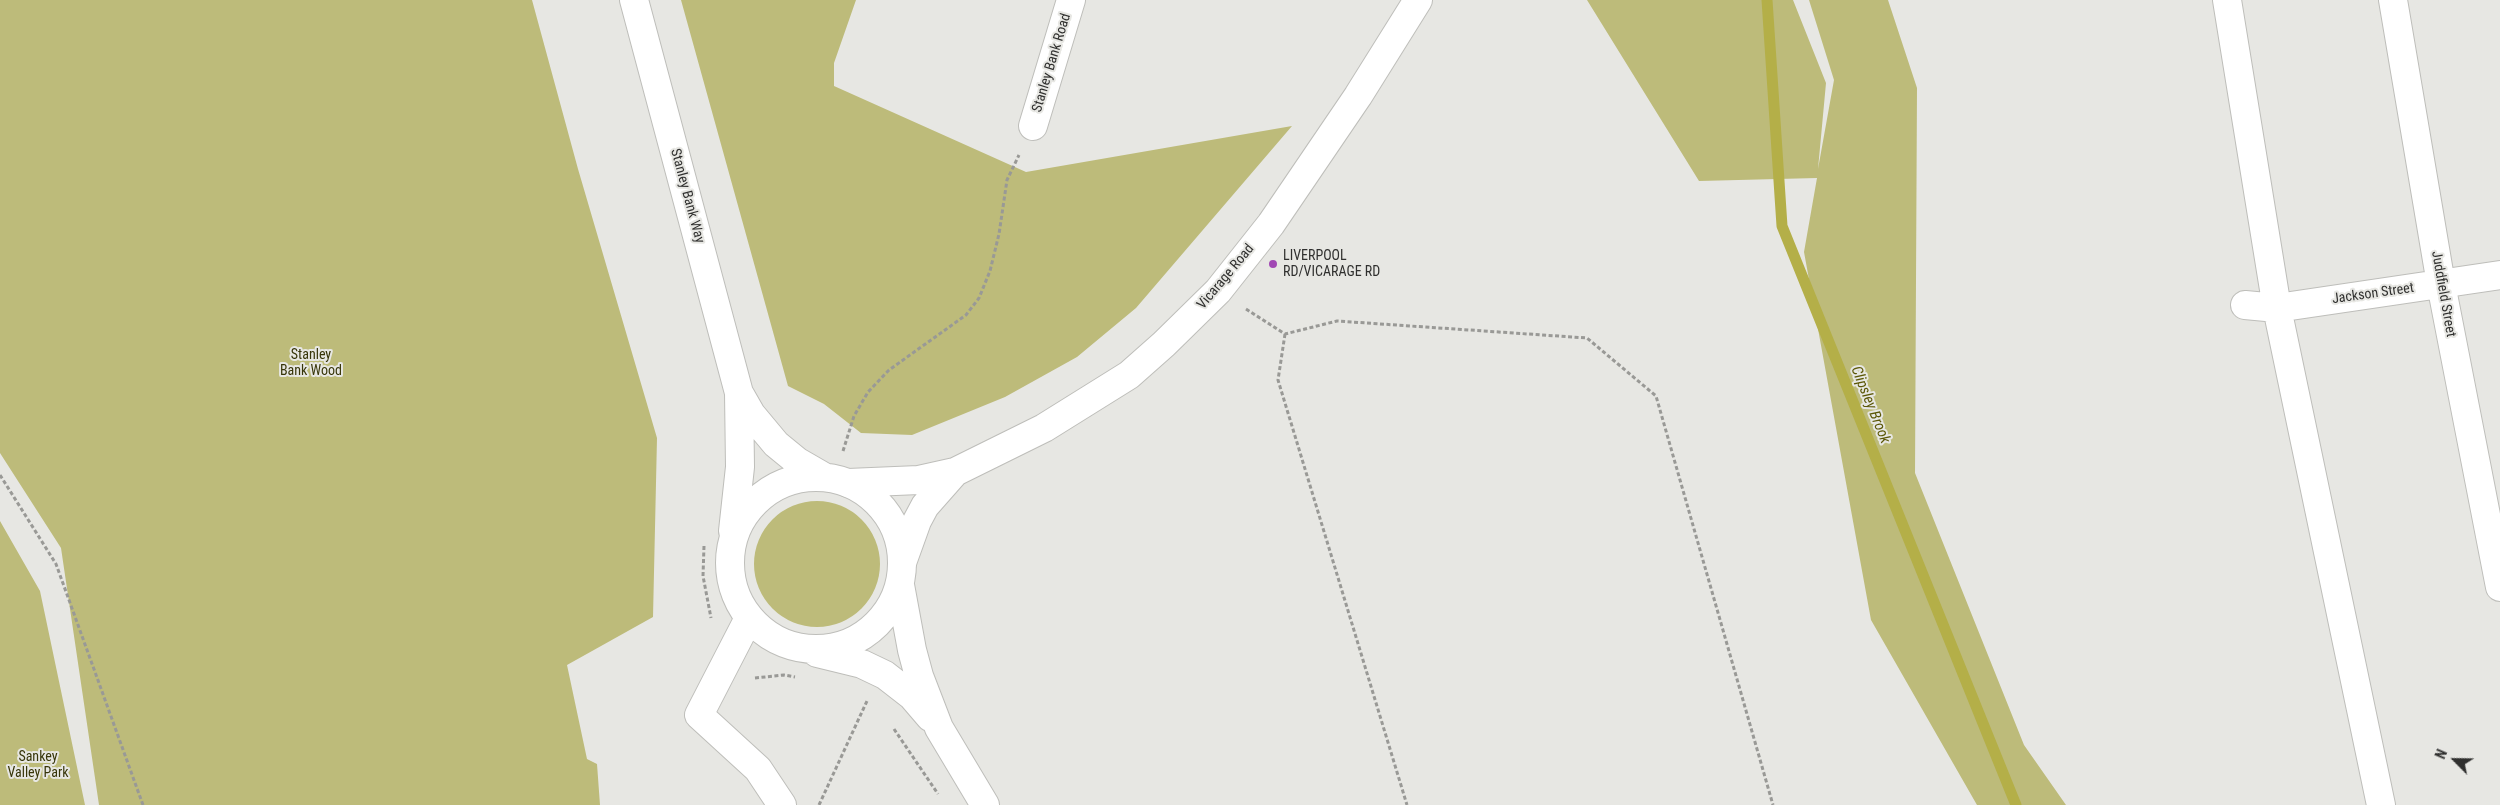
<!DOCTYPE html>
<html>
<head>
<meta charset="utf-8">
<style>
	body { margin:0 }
	#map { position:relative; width:2500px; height:805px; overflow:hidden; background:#e7e7e3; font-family:"Roboto Condensed",sans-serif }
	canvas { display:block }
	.north { position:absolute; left:2430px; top:735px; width:50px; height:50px; -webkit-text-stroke:4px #e7e7e3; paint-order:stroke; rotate:293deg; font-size:14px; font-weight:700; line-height:20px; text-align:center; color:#30302f }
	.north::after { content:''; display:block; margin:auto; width:18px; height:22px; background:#30302f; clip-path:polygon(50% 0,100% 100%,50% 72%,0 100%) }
</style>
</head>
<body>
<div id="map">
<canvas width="2500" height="805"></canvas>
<div class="north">N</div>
</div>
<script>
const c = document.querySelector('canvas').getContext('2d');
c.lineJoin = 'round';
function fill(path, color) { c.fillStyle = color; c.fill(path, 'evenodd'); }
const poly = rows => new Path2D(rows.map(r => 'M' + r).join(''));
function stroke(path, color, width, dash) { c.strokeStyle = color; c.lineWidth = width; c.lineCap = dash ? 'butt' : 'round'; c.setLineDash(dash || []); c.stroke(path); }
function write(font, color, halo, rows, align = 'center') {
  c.font = font + ' "Roboto Condensed",sans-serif'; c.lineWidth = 4; c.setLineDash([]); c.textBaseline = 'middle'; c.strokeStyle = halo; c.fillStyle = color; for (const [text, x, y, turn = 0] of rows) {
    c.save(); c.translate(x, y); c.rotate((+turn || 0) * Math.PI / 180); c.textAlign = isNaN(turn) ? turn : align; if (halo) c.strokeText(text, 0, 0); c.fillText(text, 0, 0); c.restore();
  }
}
fill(poly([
	[0,0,532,0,578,169,657,438,653,617,567,665,587,759,597,764,600,805,99,805,61,548,0,453],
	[681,0,856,0,834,63,834,86,1026,172,1292,126,1136,308,1077,357,1005,397,912,435,861,433,824,404,788,386],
	[1587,0,1793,0,1826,83,1818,169,1834,80,1809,0,1888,0,1917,88,1915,473,2024,745,2066,805,1977,805,1871,620,1804,252,1817,178,1699,181],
	'754 564a63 63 0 1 1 126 0a63 63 0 1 1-126 0Z',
	[0,521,40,591,85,805,0,805]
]), '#bdbb7a');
stroke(poly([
	[1767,0,1782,226,2016,805]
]), '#b4af48', 11);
const minor = poly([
	[2227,0,2277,308,2381,805],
	[2393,0,2441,284,2500,587],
	[1033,126,1071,0],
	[2245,305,2277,308,2500,275],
	[749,618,699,715,758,769,782,805]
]);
const major = poly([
	[848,483,919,480,955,472,1044,428,1129,375,1164,344,1218,291,1271,224,1358,96,1418,0],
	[903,560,917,521,925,506,955,472]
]);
const highway = poly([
	[634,0,739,393,751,414,776,444,798,462,824,477],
	'730 563a86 86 0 1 1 172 0a86 86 0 1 1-172 0Z',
	[733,531,740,467,739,393],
	[900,585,912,650,919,676,939,728,985,805],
	[817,653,862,664,885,675,912,696,930,717]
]);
stroke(minor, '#bebeba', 30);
stroke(major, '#bebeba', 30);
stroke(highway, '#bebeba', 30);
stroke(poly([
	[1246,309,1285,334,1337,321,1587,338,1656,396,1773,805],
	[1285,334,1278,380,1407,805],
	[843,451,854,416,868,392,889,370,966,315,979,298,990,271,999,234,1007,180,1019,155],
	[0,475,56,564,143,805],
	[704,546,703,576,711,618],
	[755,678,784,675,795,677],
	[894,729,938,794],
	[819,805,867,701]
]), '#999996', 3, [4, 2.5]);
stroke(minor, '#fff', 28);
stroke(major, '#fff', 28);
stroke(highway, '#fff', 28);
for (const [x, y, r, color] of [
	[1273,264,5,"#a148b4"]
]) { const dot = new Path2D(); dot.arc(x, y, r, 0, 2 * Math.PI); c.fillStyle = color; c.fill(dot); stroke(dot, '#e7e7e3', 2); }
write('14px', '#30302f', '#e7e7e3', [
	["Stanley Bank Road",1052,63,-73],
	["Stanley Bank Way",687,196,75],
	["Vicarage Road",1226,277,-50],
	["Jackson Street",2373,294,-8],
	["Juddfield Street",2443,294,80]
]);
write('14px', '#30302f', '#e7e7e3', [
	["LIVERPOOL",1283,256],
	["RD/VICARAGE RD",1283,272]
], 'left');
write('14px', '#373509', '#e7e7e3', [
	["Stanley",311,355],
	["Bank Wood",311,371],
	["Sankey",38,757],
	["Valley Park",38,773]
]);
write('italic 15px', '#5b5706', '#e7e7e3', [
	["Clipsley Brook",1870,405,68]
]);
</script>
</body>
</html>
